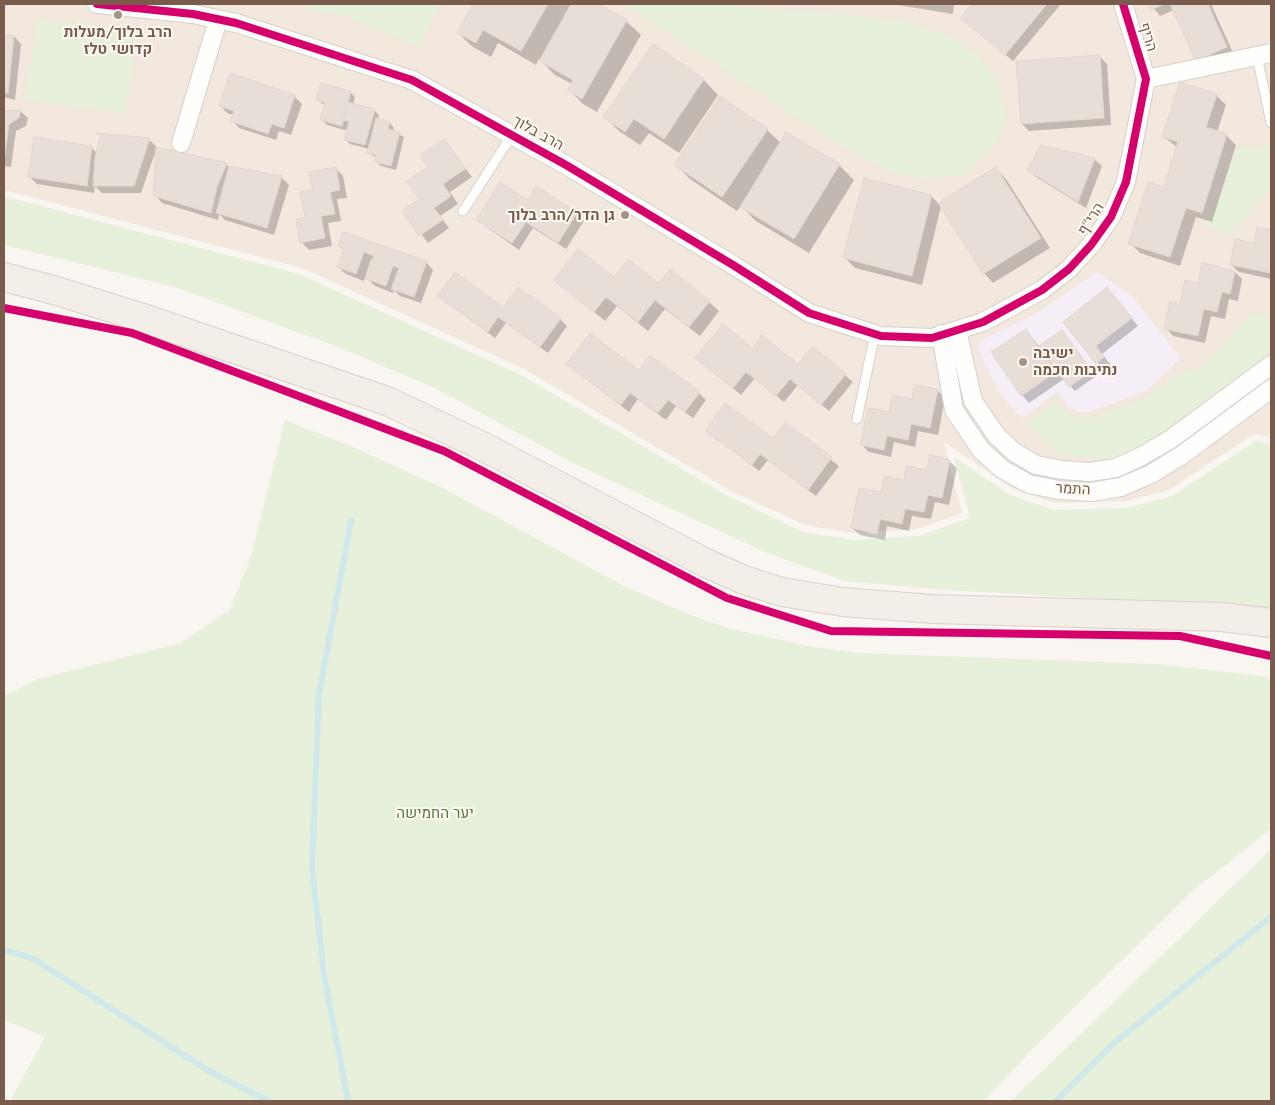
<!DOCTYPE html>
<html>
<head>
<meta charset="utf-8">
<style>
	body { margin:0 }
	#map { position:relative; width:1275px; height:1105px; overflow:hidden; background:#f9f5f0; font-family:Quicksand,sans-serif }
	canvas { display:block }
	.frame { position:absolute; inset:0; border:5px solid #7a5c4d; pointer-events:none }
</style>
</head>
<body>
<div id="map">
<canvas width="1275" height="1105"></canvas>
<div class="frame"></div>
</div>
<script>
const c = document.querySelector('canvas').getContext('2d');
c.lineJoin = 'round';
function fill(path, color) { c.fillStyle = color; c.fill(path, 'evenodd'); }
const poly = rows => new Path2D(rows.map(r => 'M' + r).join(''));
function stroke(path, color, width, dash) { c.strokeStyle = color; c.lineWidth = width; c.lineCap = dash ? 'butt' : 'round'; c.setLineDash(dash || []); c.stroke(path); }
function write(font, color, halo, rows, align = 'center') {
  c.font = font + ' Quicksand,Heebo,sans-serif'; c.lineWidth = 4; c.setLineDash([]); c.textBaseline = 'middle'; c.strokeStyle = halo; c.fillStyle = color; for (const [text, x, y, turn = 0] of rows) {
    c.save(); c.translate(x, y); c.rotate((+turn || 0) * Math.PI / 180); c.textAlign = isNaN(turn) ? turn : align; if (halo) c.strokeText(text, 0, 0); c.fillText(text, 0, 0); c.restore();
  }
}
fill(poly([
	[4,4,1271,4,1271,437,1254,434,1169,490,1125,501,1056,503,1013,489,944,442,962,513,917,529,854,533,805,525,731,491,524,369,302,268,4,190]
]), '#f2e8de');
fill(poly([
	[1097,272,1132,296,1181,358,1147,391,1086,413,1070,409,1057,392,1022,419,1002,396,978,351,980,341,1034,315]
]), '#f6eef6');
fill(poly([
	[310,4,441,4,419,46,348,17,309,9],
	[624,4,729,4,752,8,851,15,900,21,947,35,977,54,998,81,1006,115,997,143,965,175,923,179,891,172,833,141],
	[38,20,138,31,125,114,25,99],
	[1271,145,1271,187,1230,235,1207,227,1237,149],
	[4,196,299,274,521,375,728,496,803,532,854,540,919,536,970,518,954,457,1010,495,1055,510,1126,508,1172,496,1256,441,1271,444,1271,608,946,590,845,581,767,553,577,465,435,388,338,347,175,287,4,245],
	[1258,315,1271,315,1271,355,1139,448,1113,460,1059,454,1026,424,1056,401,1062,409,1073,416,1093,418,1145,398,1182,372,1200,369,1247,318],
	[285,420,348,445,439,486,624,586,688,614,731,629,813,647,858,653,1156,664,1271,677,1271,829,1192,891,1039,1042,984,1101,10,1101,45,1037,4,1020,4,696,37,679,181,643,230,610,252,553],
	[1271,849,1271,1101,1011,1101,1178,940]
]), '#e7f0db');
fill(poly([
	[475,4,597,4,626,21,641,35,597,112,583,104,569,90,572,84,555,75,539,59,536,65,498,43,491,57,473,47,458,33],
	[892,4,954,4,953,14],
	[974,4,1061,4,1013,61,962,18],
	[1150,4,1211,4,1234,55,1204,68,1174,10,1160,16],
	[4,36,14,36,21,44,15,100,4,97],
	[653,46,704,80,718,95,679,153,649,133,640,145,619,131,605,117],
	[1099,56,1107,64,1111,125,1029,131,1022,124],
	[350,92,355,97,353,105,374,110,379,115,378,120,390,123,394,128,393,131,404,137,396,170,381,166,376,161,377,158,368,153,369,149,350,144,345,139,348,131,327,125,322,120,326,106,317,100],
	[1216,95,1226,105,1217,132,1226,135,1236,145,1212,222,1196,217,1180,266,1140,253,1130,243,1165,188,1178,148,1164,137],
	[294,96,302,104,291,135,279,131,276,140,239,128,232,120,233,115,227,113,220,105],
	[20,111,28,118,26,126,16,131,11,167,4,166,4,112],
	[767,130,781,143,839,165,854,180,809,253,756,221,741,206,737,211,690,179,676,165],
	[149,140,157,147,141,193,102,193,95,186,94,193,37,184,30,177,91,147,97,153],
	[444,140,472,177,450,192,458,204,440,216,449,228,428,243,404,211,421,199,430,168],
	[1094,159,1102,166,1086,208,1036,177,1028,170],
	[226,164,230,168,282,178,289,185,274,235,225,220,219,214,218,220,162,203,155,195],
	[335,168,343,176,347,198,337,199,341,221,328,223,332,246,309,250,301,242,306,218],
	[996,169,1006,179,1050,248,993,283,984,273,941,206,922,285,855,268,845,258,931,196,939,204],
	[537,188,577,214,584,221,566,249,533,228,519,250,477,220,528,201],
	[1258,228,1271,231,1271,279,1239,272,1231,265,1255,245],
	[339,245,426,262,433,270,421,303,400,296,394,290,393,293,375,286,368,279,374,260,371,259,364,281,346,274,338,267,344,250],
	[1235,272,1242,279,1238,301,1229,299,1225,319,1211,316,1205,343,1173,336,1166,328,1199,284],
	[614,279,659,285,709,302,719,311,700,336,665,309,648,331,617,306,605,321,555,280],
	[439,296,560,319,567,326,548,353,506,323,495,338],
	[1114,296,1138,326,1102,354,1111,365,1104,370,1064,322],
	[1026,330,1040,347,1062,332,1096,376,1075,391,1064,379,1029,403,1022,395],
	[812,348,853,382,829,411,798,385,784,402,755,378,741,395,705,365,752,349,798,365],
	[568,364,639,372,699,393,706,400,693,418,676,406,666,420,638,399,629,412],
	[937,390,945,398,938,435,918,431,915,447,894,442,891,457,869,452,862,445,890,413],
	[785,424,839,466,816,496,768,460,759,471,707,430,773,440],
	[949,461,957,468,949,505,935,502,931,519,912,516,909,531,887,526,885,540,860,535,852,528,882,494]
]), '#0003');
stroke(poly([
	[4,950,32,958,209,1071,269,1101],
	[348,1101,324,975,312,868,319,694,351,521],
	[1056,1101,1114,1043,1271,917]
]), '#d0e8ea', 6);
const building = poly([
	[473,4,548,4,521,51,483,30,476,43,457,33,473,4],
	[571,4,599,4,627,20,582,99,567,90,573,80,539,61,571,4],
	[972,4,1047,4,1005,55,960,18,972,4],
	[1148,4,1164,4,1151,10,1148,4],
	[1170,4,1208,4,1227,47,1196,61,1170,4],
	[4,35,14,35,8,94,4,92,4,35],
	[653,44,704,79,664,139,634,119,625,132,603,117,653,44],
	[1100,55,1104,118,1021,124,1016,61,1100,55],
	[230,73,295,95,284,128,272,124,268,134,230,121,234,111,219,106,230,73],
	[1180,82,1217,94,1206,127,1227,134,1202,213,1186,208,1170,257,1128,244,1148,182,1164,187,1178,142,1162,137,1180,82],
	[321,83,351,91,342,126,320,120,325,103,316,100,321,83],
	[720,96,768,129,722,197,674,165,720,96],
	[348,102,375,109,365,145,344,140,349,121,343,120,348,102],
	[21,110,19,118,9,124,4,160,4,111,21,110],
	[376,118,390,122,388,129,400,132,391,166,375,162,376,155,367,153,376,118],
	[786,132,840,164,794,239,740,207,786,132],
	[96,133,150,138,134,186,93,186,95,158,100,137,96,133],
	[34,137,92,146,87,186,28,177,34,137],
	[445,139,465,169,443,184,451,196,434,208,443,220,419,236,402,211,419,199,407,181,428,167,420,155,445,139],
	[1041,145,1095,158,1078,202,1027,170,1041,145],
	[156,147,227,163,217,187,211,213,153,196,156,147],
	[229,166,282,176,267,228,216,213,229,166],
	[336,167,340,190,330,192,335,214,321,216,325,238,300,243,296,219,305,217,300,192,313,190,309,172,336,167],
	[996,167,1041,238,983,274,938,203,996,167],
	[864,178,932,195,912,276,843,258,864,178],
	[500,182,528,200,536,186,577,213,558,243,526,222,512,243,476,220,500,182],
	[1257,227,1271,230,1271,273,1230,265,1235,239,1254,243,1257,227],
	[343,232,427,261,414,297,391,289,399,268,393,266,386,286,366,279,374,256,364,252,356,274,337,267,344,248,338,246,343,232],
	[578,249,614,277,628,259,659,283,670,269,710,301,689,327,655,300,638,322,606,297,594,312,553,280,578,249],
	[1202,263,1235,271,1230,294,1222,292,1217,312,1204,309,1198,336,1164,329,1170,302,1180,304,1185,280,1198,283,1202,263],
	[455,272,503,307,518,287,561,318,540,347,498,317,488,332,437,296,455,272],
	[1107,287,1132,318,1096,346,1104,357,1096,364,1063,322,1107,287],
	[723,324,752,348,762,335,798,364,812,346,846,374,821,405,790,379,776,396,746,372,733,388,695,358,723,324],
	[1026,329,1056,372,1021,396,991,352,1026,329],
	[1062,330,1092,371,1069,387,1039,346,1062,330],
	[590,333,639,370,650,355,700,392,685,412,668,400,658,413,630,393,621,405,566,364,590,333],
	[914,385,938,389,930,428,911,424,908,440,887,436,884,450,860,445,868,408,889,412,893,395,912,399,914,385],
	[725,403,773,438,785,422,832,457,808,490,760,454,752,465,705,431,725,403],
	[930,455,950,460,942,498,928,495,924,512,905,509,902,524,880,519,877,534,851,528,859,488,881,492,884,476,904,480,906,466,927,470,930,455]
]);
fill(building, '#e6ded7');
stroke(building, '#e2d8d2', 1);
const lane = poly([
	[1257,56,1271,123],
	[463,211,512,135],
	[857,419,875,334]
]);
const street = poly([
	[97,4,193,14,236,23,412,80,566,165,733,265,809,313,881,336,932,338,983,322,1042,290,1069,269,1091,245,1111,217,1126,182,1146,79,1123,4],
	[1146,79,1271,53],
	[181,143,218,20],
	[957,330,973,401,997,436,1014,452,1036,465,1062,470,1090,472,1116,468,1142,456,1171,439,1271,365],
	[941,334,954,410,981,450,1002,469,1029,484,1059,490,1091,492,1121,487,1151,474,1182,455,1271,389]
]);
const primary = poly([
	[4,277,57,291,140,317,387,401,482,446,708,564,744,580,782,592,843,602,932,609,1222,617,1271,623]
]);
stroke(lane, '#d7d1cb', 11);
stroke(street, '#d7d1cb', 20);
stroke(primary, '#dad1cc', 30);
stroke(lane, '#fefefd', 9);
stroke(street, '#fefefd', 18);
stroke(primary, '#f3eee8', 28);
stroke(poly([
	[97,4,193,14,236,23,412,80,566,165,733,265,809,313,881,336,932,338,983,322,1042,290,1069,269,1091,245,1111,217,1126,182,1146,79,1123,4],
	[4,308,132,333,444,451,727,598,831,631,1180,636,1271,656]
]), '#d6006c', 8);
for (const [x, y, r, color] of [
	[118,15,5,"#a69286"],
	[625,215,5,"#a69286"],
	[1023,362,5,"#a69286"]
]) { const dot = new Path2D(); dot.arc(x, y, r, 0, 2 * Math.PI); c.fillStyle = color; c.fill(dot); stroke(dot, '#fffaf3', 2); }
write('bold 15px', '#7a5c4d', '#fffaf3', [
	["הרב בלוך/מעלות",118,32],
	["קדושי טלז",118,49],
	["גן הדר/הרב בלוך",615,215,"right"],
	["ישיבה",1033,353,"left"],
	["נתיבות חכמה",1033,370,"left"]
]);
write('15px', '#7a5c4d', '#fffaf3', [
	["הריף",1148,37,73],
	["הרב בלוך",538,133,29],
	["הרי\"ף",1091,219,-57],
	["התמר",1073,489,3]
]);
write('15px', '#537a41', '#fffaf3', [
	["יער החמישה",435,813]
]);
</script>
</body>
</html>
